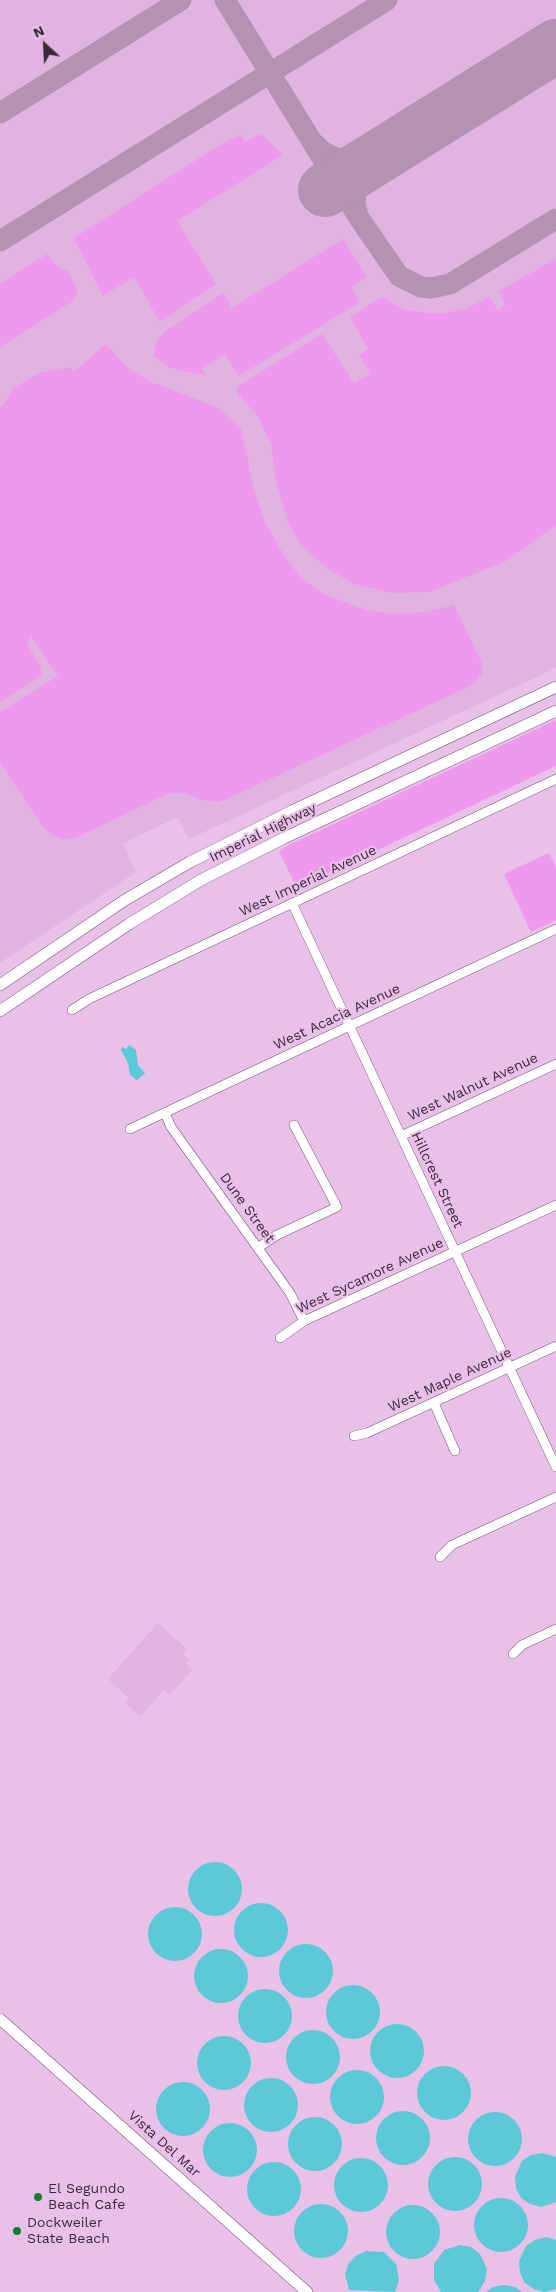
<!DOCTYPE html>
<html>
<head>
<meta charset="utf-8">
<style>
	body { margin:0 }
	#map { position:relative; width:556px; height:2292px; overflow:hidden; background:#e9c0e8; font-family:"Work Sans",sans-serif }
	canvas { display:block }
	.north { position:absolute; left:20px; top:20px; width:50px; height:50px; -webkit-text-stroke:4px #e9c0e8; paint-order:stroke; rotate:335deg; font-size:14px; font-weight:700; line-height:20px; text-align:center; color:#392a39 }
	.north::after { content:''; display:block; margin:auto; width:18px; height:22px; background:#392a39; clip-path:polygon(50% 0,100% 100%,50% 72%,0 100%) }
</style>
</head>
<body>
<div id="map">
<canvas width="556" height="2292"></canvas>
<div class="north">N</div>
</div>
<script>
const c = document.querySelector('canvas').getContext('2d');
c.lineJoin = 'round';
function fill(path, color) { c.fillStyle = color; c.fill(path, 'evenodd'); }
const poly = rows => new Path2D(rows.map(r => 'M' + r).join(''));
function stroke(path, color, width, dash) { c.strokeStyle = color; c.lineWidth = width; c.lineCap = dash ? 'butt' : 'round'; c.setLineDash(dash || []); c.stroke(path); }
function write(font, color, halo, rows, align = 'center') {
  c.font = font + ' "Work Sans",sans-serif'; c.lineWidth = 4.5; c.setLineDash([]); c.textBaseline = 'middle'; c.strokeStyle = halo; c.fillStyle = color; for (const [text, x, y, turn = 0] of rows) {
    c.save(); c.translate(x, y); c.rotate((+turn || 0) * Math.PI / 180); c.textAlign = isNaN(turn) ? turn : align; if (halo) c.strokeText(text, 0, 0); c.fillText(text, 0, 0); c.restore();
  }
}
fill(poly([
	[0,0,556,0,556,668,189,839,178,817,123,843,136,872,0,963],
	[158,1623,187,1649,183,1654,189,1660,186,1664,192,1670,170,1695,163,1690,141,1717,125,1703,129,1698,108,1679]
]), '#e1b3e0');
fill(poly([
	[261,134,283,155,177,221,216,284,160,322,134,277,103,296,74,238,226,141,241,135,245,142],
	[343,239,367,277,351,287,360,302,239,376,225,354,202,369,205,375,170,368,153,356,158,339,167,330,223,293,232,308],
	[47,254,56,266,68,270,77,291,77,295,73,301,0,347,0,284],
	[556,259,556,525,506,561,429,592,392,593,354,584,328,569,301,545,288,523,276,481,271,444,258,416,238,394,237,387,322,334,354,383,370,373,359,355,368,349,350,317,382,297,403,309,424,313,445,313,468,308,489,297,498,310,506,305,499,291],
	[106,344,129,369,151,382,217,407,241,428,253,485,265,523,288,562,302,578,325,595,367,610,397,614,426,612,454,605,482,664,482,673,478,679,470,686,227,799,217,802,199,799,185,793,169,793,75,838,63,839,52,835,43,827,0,762,0,712,58,676,31,636,27,644,40,665,42,676,0,702,0,407,4,404,13,388,42,372,69,367,74,372],
	[556,720,556,766,297,888,279,852,285,847],
	[549,853,556,868,556,920,531,932,504,874]
]), '#e9e');
fill(poly([
	[129,1045,136,1050,138,1065,145,1073,137,1080,130,1075,128,1063,121,1050,122,1047,126,1049],
	'188 1889a27 27 0 1 1 54 0a27 27 0 1 1-54 0Z',
	'234 1930a27 27 0 1 1 54 0a27 27 0 1 1-54 0Z',
	'148 1934a27 27 0 1 1 54 0a27 27 0 1 1-54 0Z',
	'279 1971a27 27 0 1 1 54 0a27 27 0 1 1-54 0Z',
	'194 1976a27 27 0 1 1 54 0a27 27 0 1 1-54 0Z',
	'326 2012a27 27 0 1 1 54 0a27 27 0 1 1-54 0Z',
	'238 2016a27 27 0 1 1 54 0a27 27 0 1 1-54 0Z',
	'370 2051a27 27 0 1 1 54 0a27 27 0 1 1-54 0Z',
	'286 2057a27 27 0 1 1 54 0a27 27 0 1 1-54 0Z',
	'197 2063a27 27 0 1 1 54 0a27 27 0 1 1-54 0Z',
	'417 2093a27 27 0 1 1 54 0a27 27 0 1 1-54 0Z',
	'330 2097a27 27 0 1 1 54 0a27 27 0 1 1-54 0Z',
	'244 2105a27 27 0 1 1 54 0a27 27 0 1 1-54 0Z',
	'156 2109a27 27 0 1 1 54 0a27 27 0 1 1-54 0Z',
	'376 2138a27 27 0 1 1 54 0a27 27 0 1 1-54 0Z',
	'468 2139a27 27 0 1 1 54 0a27 27 0 1 1-54 0Z',
	'288 2144a27 27 0 1 1 54 0a27 27 0 1 1-54 0Z',
	'203 2150a27 27 0 1 1 54 0a27 27 0 1 1-54 0Z',
	[542,2153,556,2157,556,2202,541,2207,530,2204,521,2198,516,2188,515,2177,522,2161,531,2155],
	'428 2184a27 27 0 1 1 54 0a27 27 0 1 1-54 0Z',
	'334 2185a27 27 0 1 1 54 0a27 27 0 1 1-54 0Z',
	'247 2189a27 27 0 1 1 54 0a27 27 0 1 1-54 0Z',
	'474 2225a27 27 0 1 1 54 0a27 27 0 1 1-54 0Z',
	'294 2231a27 27 0 1 1 54 0a27 27 0 1 1-54 0Z',
	'386 2232a27 27 0 1 1 54 0a27 27 0 1 1-54 0Z',
	[546,2237,556,2240,556,2289,545,2292,534,2289,525,2283,520,2273,519,2261,526,2246,535,2240],
	[460,2245,471,2247,480,2254,487,2269,485,2281,478,2292,441,2292,434,2280,434,2264,444,2250],
	[367,2251,384,2252,396,2264,399,2280,395,2292,349,2290,345,2274,349,2263,357,2255],
	[504,2285,515,2287,522,2292,486,2292,493,2287]
]), '#5bc9d7');
stroke(poly([
	[225,0,359,218,399,276,421,287,431,288,450,284,556,219],
	[0,113,181,0],
	[315,144,322,151,335,158,360,161,375,159],
	[358,216,355,204,356,190,366,167,375,159],
	[0,241,387,0]
]), '#b392b2', 21);
stroke(poly([
	[325,190,556,46]
]), '#b392b2', 54);
const minor = poly([
	[292,903,556,1467],
	[72,1010,89,999,556,779],
	[165,1113,171,1127,290,1293,304,1321],
	[130,1129,556,929],
	[401,1136,556,1064],
	[259,1247,277,1235,337,1207,294,1125],
	[280,1338,304,1321,556,1205],
	[434,1403,455,1451],
	[354,1436,367,1433,556,1346],
	[440,1557,452,1545,556,1497],
	[513,1654,522,1645,556,1629]
]);
const major = poly([
	[0,985,125,900,190,862,292,811,556,687],
	[0,1011,129,924,201,880,284,838,556,711],
	[0,2019,307,2292]
]);
stroke(minor, '#755275', 10);
stroke(major, '#755275', 12);
stroke(minor, '#fff', 9);
stroke(major, '#fff', 11);
for (const [x, y, r, color] of [
	[38,2197,5,"#187d31"],
	[17,2231,5,"#187d31"]
]) { const dot = new Path2D(); dot.arc(x, y, r, 0, 2 * Math.PI); c.fillStyle = color; c.fill(dot); stroke(dot, '#e9c0e8', 2); }
write('14px', '#392a39', '#e9c0e8', [
	["Imperial Highway",263,833,-26],
	["West Imperial Avenue",308,881,-25],
	["West Acacia Avenue",337,1017,-25],
	["West Walnut Avenue",473,1087,-25],
	["Hillcrest Street",437,1180,65],
	["Dune Street",247,1208,54],
	["West Sycamore Avenue",370,1276,-25],
	["West Maple Avenue",450,1380,-25],
	["Vista Del Mar",164,2144,42]
]);
write('14px', '#392a39', '#e9c0e8', [
	["El Segundo",48,2189],
	["Beach Cafe",48,2205],
	["Dockweiler",27,2223],
	["State Beach",27,2239]
], 'left');
</script>
</body>
</html>
